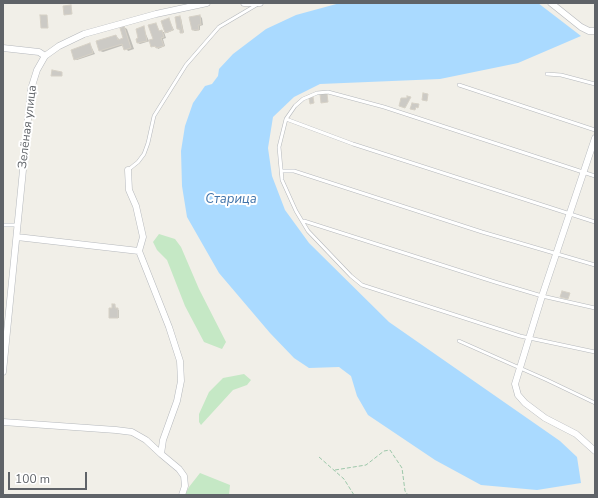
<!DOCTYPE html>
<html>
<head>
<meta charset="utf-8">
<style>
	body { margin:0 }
	#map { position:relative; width:598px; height:498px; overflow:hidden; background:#f1efe8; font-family:"Nunito Sans",sans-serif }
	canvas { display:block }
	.frame { position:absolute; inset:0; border:4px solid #5f6368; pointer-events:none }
	.scale { position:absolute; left:8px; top:472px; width:79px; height:18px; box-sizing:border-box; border:2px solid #5f6368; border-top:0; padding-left:5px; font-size:12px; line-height:14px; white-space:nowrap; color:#5f6368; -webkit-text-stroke:3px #fff; paint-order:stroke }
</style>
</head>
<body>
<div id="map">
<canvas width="598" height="498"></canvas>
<div class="frame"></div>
<div class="scale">100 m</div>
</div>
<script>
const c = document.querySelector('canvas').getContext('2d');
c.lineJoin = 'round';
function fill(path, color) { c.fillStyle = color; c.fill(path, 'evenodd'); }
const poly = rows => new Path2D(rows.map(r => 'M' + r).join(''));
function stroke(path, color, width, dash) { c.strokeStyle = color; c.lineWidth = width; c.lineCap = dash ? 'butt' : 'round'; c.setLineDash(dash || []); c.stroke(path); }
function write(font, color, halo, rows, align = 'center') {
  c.font = font + ' "Nunito Sans",sans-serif'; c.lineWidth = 4; c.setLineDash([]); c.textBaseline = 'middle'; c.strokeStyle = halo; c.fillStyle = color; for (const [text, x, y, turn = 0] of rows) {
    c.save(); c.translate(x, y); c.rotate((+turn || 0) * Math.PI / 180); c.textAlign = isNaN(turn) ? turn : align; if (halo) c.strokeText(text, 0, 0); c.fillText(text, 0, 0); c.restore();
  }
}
fill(poly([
	[159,234,175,239,181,247,199,289,226,342,222,349,204,342,185,306,167,260,157,250,153,242],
	[244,374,251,380,247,385,233,390,201,425,199,422,199,414,209,392,223,378],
	[200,473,230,485,229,495,185,495,189,487]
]), '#c5e8c5');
fill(poly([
	[340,3,538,3,581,36,518,63,440,79,320,84,294,97,273,117,268,148,272,176,285,210,309,243,389,322,560,441,577,457,581,483,537,490,481,485,435,460,368,415,357,396,351,376,339,367,309,368,294,358,270,333,219,273,187,217,182,186,181,151,185,126,193,103,205,86,212,84,218,76,219,69,233,54,266,29,296,15]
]), '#aadaff');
fill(poly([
	[200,16,202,18,203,25,200,26,200,30,195,31,193,30,191,17],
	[180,17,181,18,184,33,178,29,176,18],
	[169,20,174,30,167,33,166,32],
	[156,24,160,32,164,32,166,38,163,39,165,46,158,49,156,46,153,47,150,41,140,44,138,43,143,28,149,41,154,40],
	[124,27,127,29,134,49,128,51,124,45,103,52,100,51,116,36,120,40,124,39],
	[90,44,95,54,77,60,75,59],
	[115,305,116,309,119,310,119,318,111,318]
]), '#0003');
const building = poly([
	[71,5,72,14,64,15,63,6,71,5],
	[40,15,47,15,48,28,41,28,40,15],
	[200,15,201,25,198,25,199,30,192,30,189,17,200,15],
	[180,16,183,33,180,33,180,29,177,29,175,17,180,16],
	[169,18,173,30,165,33,161,21,169,18],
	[156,23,159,31,162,30,164,37,161,38,164,46,156,48,155,46,151,47,149,40,153,39,148,25,156,23],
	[124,26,131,48,124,50,122,44,99,51,96,41,116,35,118,40,123,38,120,28,124,26],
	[144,26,147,41,137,43,136,39,138,38,136,29,144,26],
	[90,43,93,53,74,60,71,50,90,43],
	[52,70,62,72,62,76,51,76,52,70],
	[423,93,428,94,427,101,422,100,423,93],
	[320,94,327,94,328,102,321,103,320,94],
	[407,96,411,97,405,108,399,106,401,98,407,98,407,96],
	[313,97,314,103,310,104,309,98,313,97],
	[412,103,419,104,418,108,416,107,415,110,410,109,412,103],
	[562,291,570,293,568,299,560,297,562,291],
	[112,304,115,304,115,308,118,308,118,318,109,318,109,308,112,308,112,304]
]);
fill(building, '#cccac5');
stroke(building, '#d6d1c6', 1);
const service = poly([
	[547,74,561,75,595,84],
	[459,85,595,130],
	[286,119,353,144,595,222],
	[128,170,138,162,144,154,148,143,154,116,186,65,219,27,258,4],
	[281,171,294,171,482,232,595,265],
	[595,176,384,107,328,92,317,93,303,99,295,106,286,119,279,147,282,180,296,211,308,231,351,276,362,285,520,336,595,352],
	[304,221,495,282,542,296,595,308],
	[3,225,17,225],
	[459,341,547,380,595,403]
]);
const minor = poly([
	[244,3,260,3],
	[551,3,581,27,589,31,595,31],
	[3,48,39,52,45,56],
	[595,138,542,296,515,384,518,395,525,403,545,418,576,434,595,451],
	[128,170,129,190,136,206,143,237,139,251,169,327,180,361,181,381,177,401,163,440,161,454,179,469,184,476,185,486,182,495],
	[17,237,139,251],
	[3,372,31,89,37,70,45,56,59,46,84,34,156,14,207,3],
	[3,422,116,430,132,432,146,440,161,454]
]);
stroke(service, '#b5b8bc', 4);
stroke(minor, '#b5b8bc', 7);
stroke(poly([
	[319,457,344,479,354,495],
	[335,470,366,465,384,451,390,450,402,468,405,491,408,495]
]), '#9cc7a9', 1, [4, 2]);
stroke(service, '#fff', 3);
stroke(minor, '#fff', 6);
write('12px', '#5f6368', '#fff', [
	["Зелёная улица",28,127,-83]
]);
write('italic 13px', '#4174aa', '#fff', [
	["Старица",231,200]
]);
</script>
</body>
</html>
